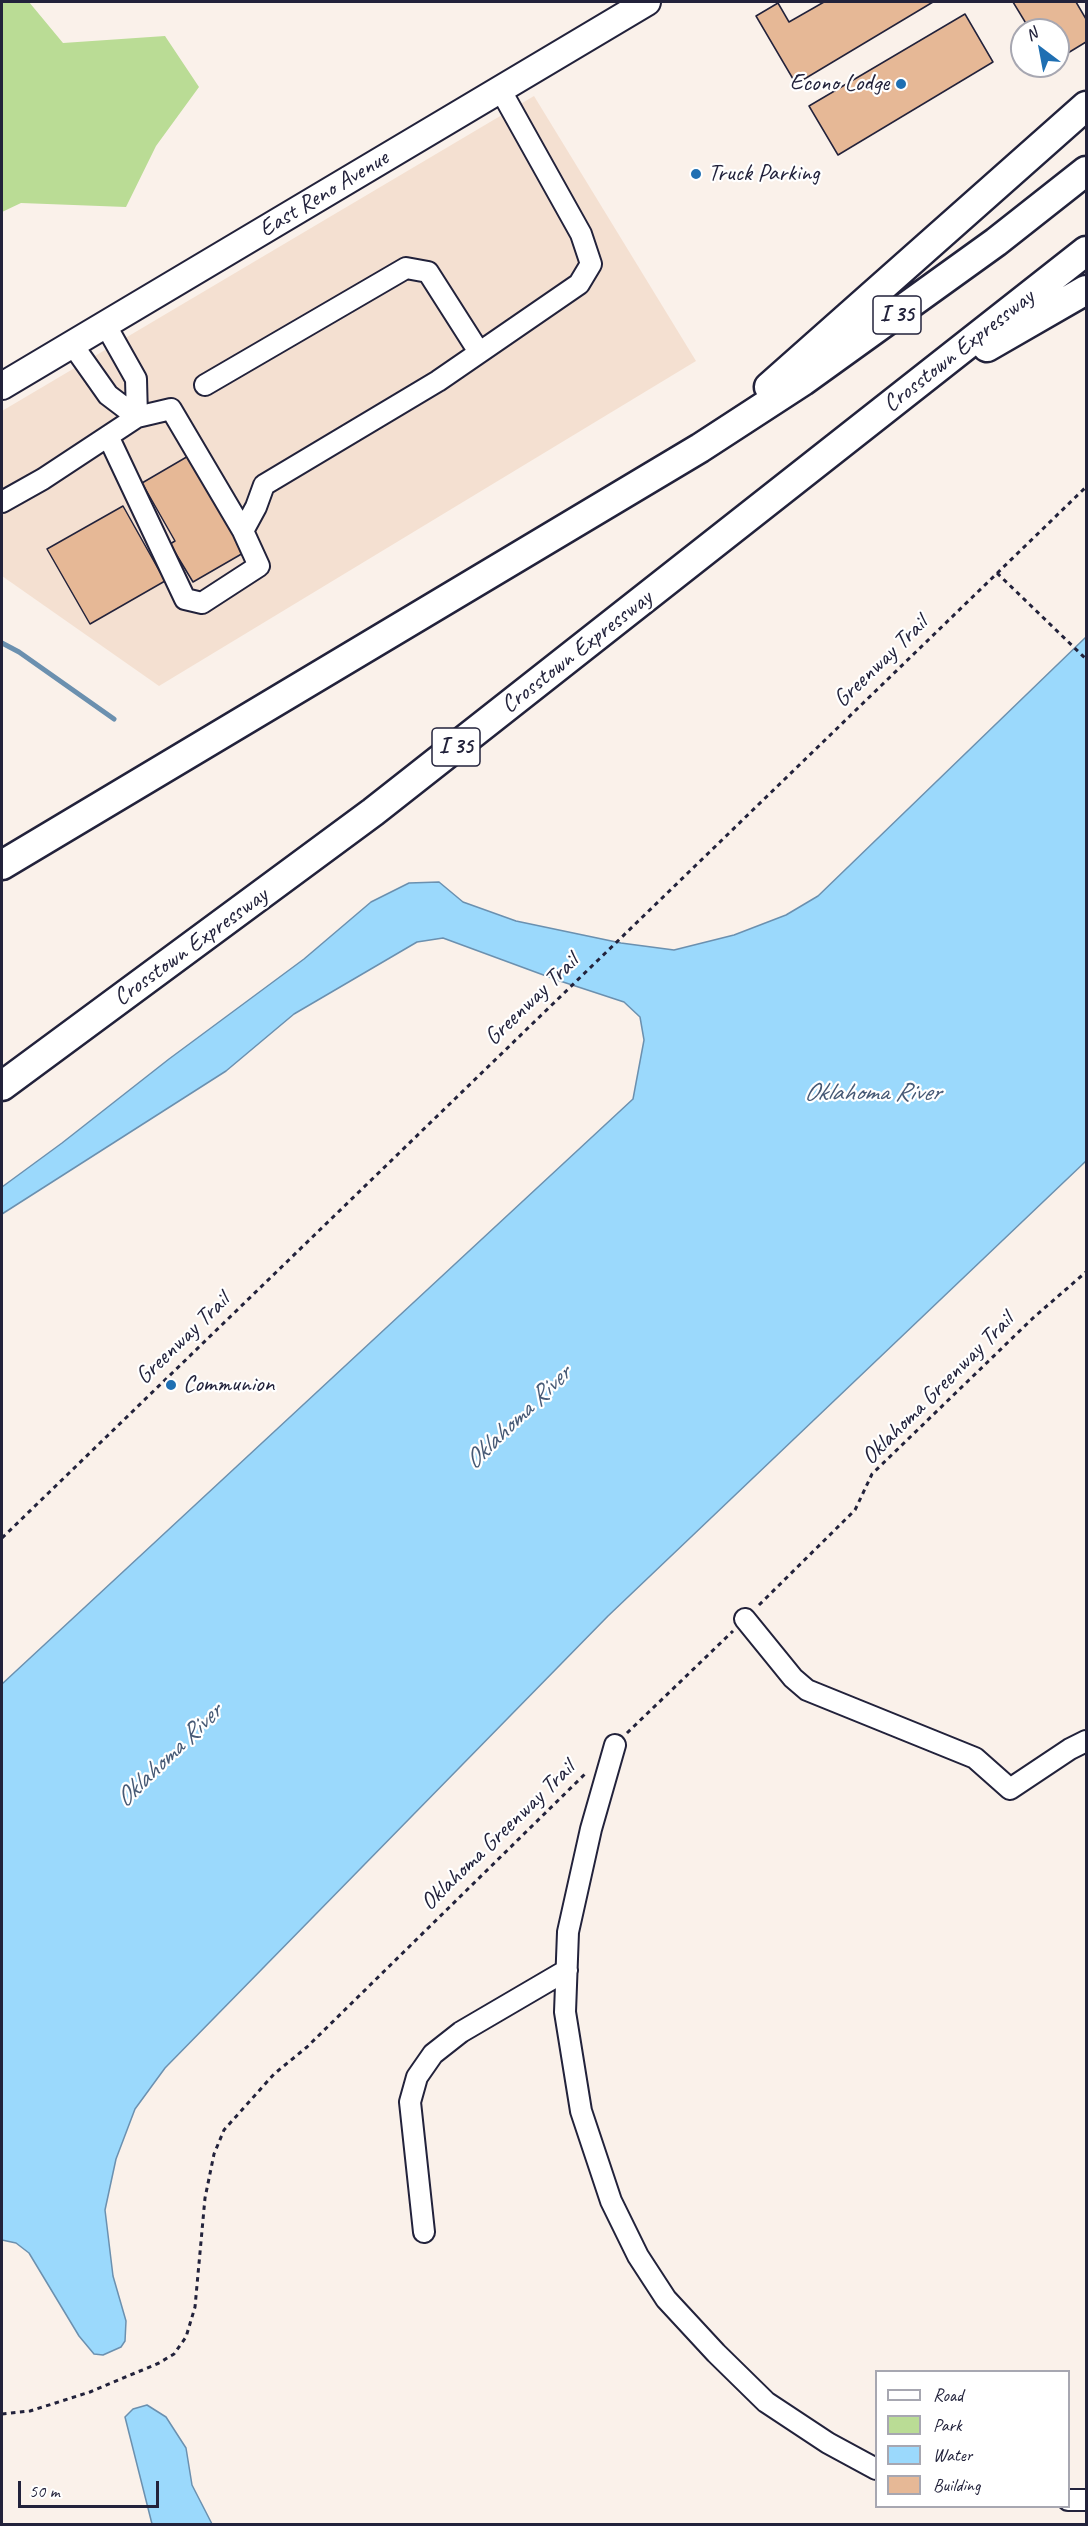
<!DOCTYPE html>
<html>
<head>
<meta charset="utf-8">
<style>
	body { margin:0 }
	#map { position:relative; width:1088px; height:2526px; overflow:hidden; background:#faf1ea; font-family:Caveat,sans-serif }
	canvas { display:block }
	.frame { position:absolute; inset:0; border:3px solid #22223b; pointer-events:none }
	.legend { position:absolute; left:875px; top:2370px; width:195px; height:138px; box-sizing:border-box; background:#fff; border:2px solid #a7a7b1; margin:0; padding:8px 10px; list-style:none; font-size:18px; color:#22223b }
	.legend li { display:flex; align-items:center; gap:12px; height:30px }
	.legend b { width:30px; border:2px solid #a7a7b1 }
	.north { position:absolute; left:1010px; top:18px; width:60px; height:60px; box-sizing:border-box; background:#fff; border:2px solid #a7a7b1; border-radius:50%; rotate:328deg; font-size:16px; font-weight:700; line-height:24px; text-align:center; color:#22223b }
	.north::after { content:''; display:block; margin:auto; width:21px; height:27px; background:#1f6fb2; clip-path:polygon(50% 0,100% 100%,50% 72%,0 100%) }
	.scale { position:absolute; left:18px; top:2481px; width:141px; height:27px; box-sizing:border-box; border:3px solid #22223b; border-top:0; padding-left:8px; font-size:18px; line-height:21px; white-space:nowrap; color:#22223b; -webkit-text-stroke:4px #fff; paint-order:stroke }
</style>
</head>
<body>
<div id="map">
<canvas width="1088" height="2526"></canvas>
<div class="frame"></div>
<ul class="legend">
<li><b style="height:8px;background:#fff"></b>Road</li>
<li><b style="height:16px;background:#badc95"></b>Park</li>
<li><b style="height:16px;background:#9bd9fc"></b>Water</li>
<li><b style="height:16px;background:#e6b896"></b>Building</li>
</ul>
<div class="north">N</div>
<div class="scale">50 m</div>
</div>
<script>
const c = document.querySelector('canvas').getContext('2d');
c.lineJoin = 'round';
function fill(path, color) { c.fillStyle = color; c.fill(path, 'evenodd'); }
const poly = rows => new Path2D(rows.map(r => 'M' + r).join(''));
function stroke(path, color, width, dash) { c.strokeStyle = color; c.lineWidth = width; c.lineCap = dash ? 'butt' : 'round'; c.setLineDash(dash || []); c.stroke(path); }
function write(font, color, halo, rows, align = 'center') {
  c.font = font + ' Caveat,sans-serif'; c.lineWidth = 4.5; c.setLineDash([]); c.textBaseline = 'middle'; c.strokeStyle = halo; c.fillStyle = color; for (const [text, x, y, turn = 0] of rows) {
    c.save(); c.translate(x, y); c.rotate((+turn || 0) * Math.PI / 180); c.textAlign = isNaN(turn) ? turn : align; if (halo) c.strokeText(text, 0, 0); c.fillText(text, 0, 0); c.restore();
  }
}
fill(poly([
	[534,96,696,361,159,686,2,576,2,411]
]), '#f4e0d1');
fill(poly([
	[2,2,29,2,63,43,165,36,199,87,156,146,126,207,21,203,2,212]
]), '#badc95');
const water = poly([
	[1086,637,1086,1161,608,1616,165,2068,135,2109,116,2159,105,2210,113,2276,126,2321,125,2341,121,2347,103,2355,94,2354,79,2336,29,2253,16,2243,2,2240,2,1684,633,1099,644,1040,640,1017,624,1002,557,980,443,938,417,942,294,1014,226,1071,2,1214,2,1187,62,1143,169,1059,304,959,371,902,409,883,439,882,463,902,516,921,621,943,674,950,734,935,786,915,818,896,1086,637],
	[147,2405,166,2417,186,2448,192,2485,212,2524,152,2524,125,2417,133,2409,147,2405]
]);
fill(water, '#9bd9fc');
stroke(water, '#6b90af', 1.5);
stroke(poly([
	[2,643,19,652,114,719]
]), '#6b90af', 5);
const building = poly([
	[824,2,933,2,796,84,756,16,778,3,789,22,824,2],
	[1013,2,1076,2,1086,19,1086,42,1058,59,1058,30,1030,30,1013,2],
	[965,14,993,62,838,155,809,106,965,14],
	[190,455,245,552,193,582,170,544,175,541,142,483,190,455],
	[123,506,165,581,90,624,47,549,123,506]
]);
fill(building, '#e6b896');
stroke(building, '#22223b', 1.5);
const minor = poly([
	[105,324,136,379,137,417],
	[72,344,108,395,137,417],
	[205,385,406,268,428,272,479,352],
	[108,436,185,599,202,603,259,566,243,531,256,507,264,485,438,381,579,284,591,264,581,234,500,89],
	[2,502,43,479,137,417,171,409,243,531],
	[745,1619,793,1678,807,1690,975,1758,1010,1789,1070,1749,1086,1741],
	[615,1745,591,1829,568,1932,565,2012,581,2111,611,2201,638,2256,666,2299,716,2353,766,2402,828,2443,876,2469],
	[424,2232,410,2102,417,2077,433,2054,461,2032,567,1970],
	[1068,2500,1086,2500]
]);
const major = poly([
	[2,386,647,2]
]);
const highway = poly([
	[987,347,1086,290],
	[769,387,1086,106],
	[2,865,700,448,803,381,996,242,1086,171],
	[2,1086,373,812,1086,251]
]);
stroke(minor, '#22223b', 24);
stroke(major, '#22223b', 30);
stroke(highway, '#22223b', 33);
stroke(poly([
	[997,573,1086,659],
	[2,1538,1086,487],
	[759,1605,855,1510,872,1474,1033,1318,1086,1272],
	[627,1733,733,1631],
	[2,2414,30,2411,90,2392,159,2363,174,2354,186,2337,195,2307,205,2198,214,2154,224,2130,274,2074,307,2047,586,1773]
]), '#22223b', 3, [4.5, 4.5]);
stroke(minor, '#fff', 20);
stroke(major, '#fff', 26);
stroke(highway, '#fff', 28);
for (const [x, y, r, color] of [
	[901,84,6,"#1f6fb2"],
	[696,174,6,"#1f6fb2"],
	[171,1385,6,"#1f6fb2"]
]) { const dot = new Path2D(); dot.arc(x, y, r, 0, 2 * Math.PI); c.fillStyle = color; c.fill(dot); stroke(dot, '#fff', 2); }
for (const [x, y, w] of [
	[897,315,48],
	[456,747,48]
]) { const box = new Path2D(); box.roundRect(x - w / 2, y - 19, w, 38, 4.5); c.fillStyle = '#fff'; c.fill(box); stroke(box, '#22223b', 1.5); }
write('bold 22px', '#22223b', null, [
	["I 35",897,315],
	["I 35",456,747]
]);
write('24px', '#22223b', '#fff', [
	["Econo Lodge",889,84,"right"],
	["Truck Parking",708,174],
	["Communion",183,1385]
], 'left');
write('24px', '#22223b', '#fff', [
	["East Reno Avenue",324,194,-31],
	["Crosstown Expressway",959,351,-38],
	["Crosstown Expressway",577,652,-38],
	["Greenway Trail",881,662,-44],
	["Crosstown Expressway",191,947,-36],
	["Greenway Trail",532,1000,-44],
	["Greenway Trail",183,1339,-44],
	["Oklahoma Greenway Trail",938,1389,-45],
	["Oklahoma Greenway Trail",498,1836,-44]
]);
write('italic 26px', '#465975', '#fff', [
	["Oklahoma River",872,1093],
	["Oklahoma River",518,1418,-44],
	["Oklahoma River",169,1756,-44]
]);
</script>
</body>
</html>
